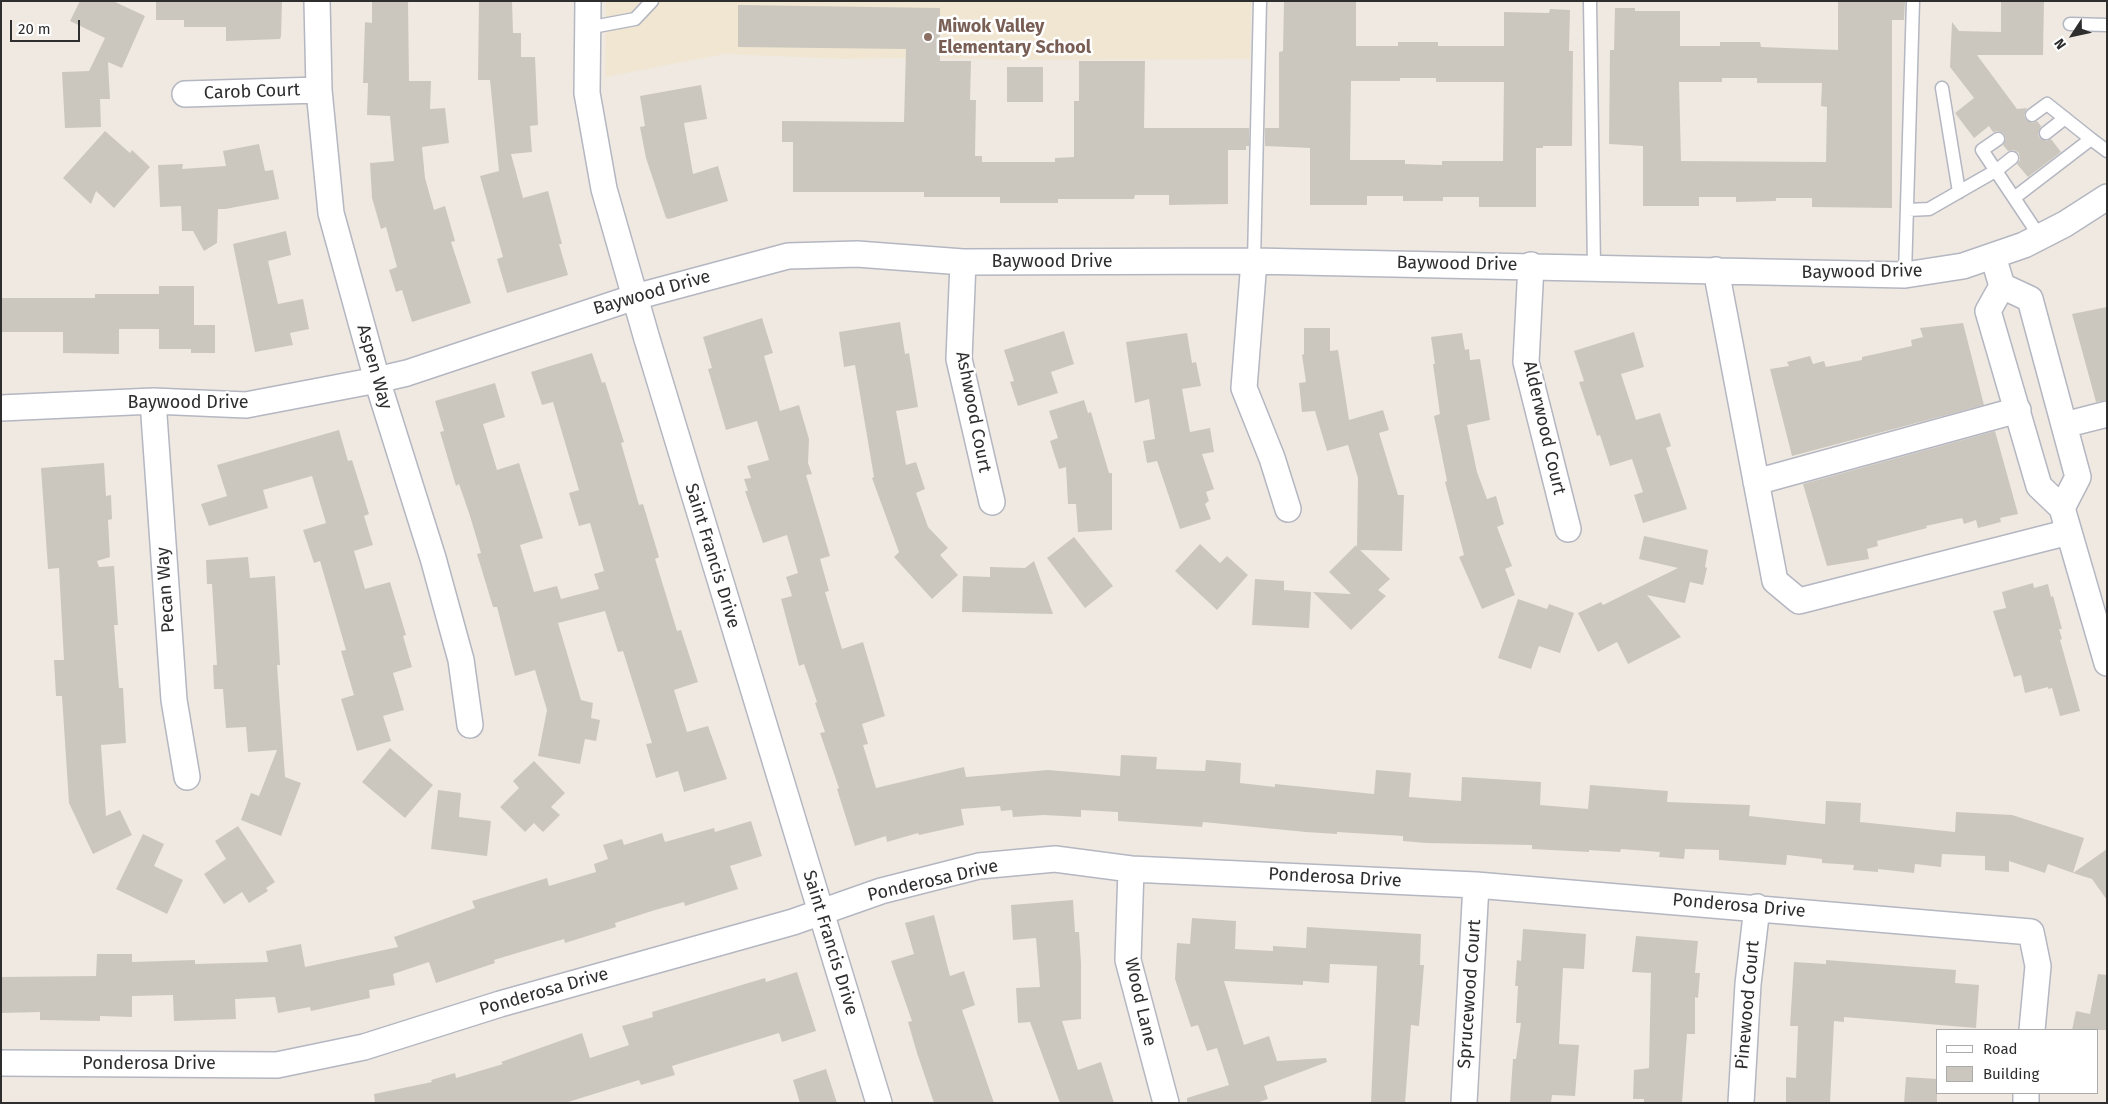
<!DOCTYPE html>
<html>
<head>
<meta charset="utf-8">
<style>
  body { margin:0 }
  #map { position:relative; width:2108px; height:1104px; overflow:hidden; background:#efe9e1; font-family:"Fira Sans",sans-serif }
  canvas { display:block }
  .frame { position:absolute; inset:0; border:2px solid #2e2e2e; pointer-events:none }
  .legend { position:absolute; left:1936px; top:1029px; width:162px; height:65px; box-sizing:border-box; background:#fff; border:1px solid #ababab; margin:0; padding:6px 9px; list-style:none; font-size:15px; color:#2e2e2e }
  .legend li { display:flex; align-items:center; gap:10px; height:25px }
  .legend b { width:25px; border:1px solid #ababab }
  .north { position:absolute; left:2048px; top:10px; width:50px; height:50px; -webkit-text-stroke:4px #fff; paint-order:stroke; rotate:235deg; font-size:14px; font-weight:700; line-height:20px; text-align:center; color:#2e2e2e }
  .north::after { content:''; display:block; margin:auto; width:18px; height:22px; background:#2e2e2e; clip-path:polygon(50% 0,100% 100%,50% 72%,0 100%) }
  .scale { position:absolute; left:10px; top:20px; width:70px; height:22px; box-sizing:border-box; border:2px solid #2e2e2e; border-top:0; padding-left:6px; font-size:15px; line-height:18px; white-space:nowrap; color:#2e2e2e; -webkit-text-stroke:4px #fff; paint-order:stroke }
</style>
</head>
<body>
<div id="map">
<canvas width="2108" height="1104"></canvas>
<div class="frame"></div>
<ul class="legend">
<li><b style="height:6px;background:#fff"></b>Road</li>
<li><b style="height:14px;background:#cbc7bf"></b>Building</li>
</ul>
<div class="north">N</div>
<div class="scale">20 m</div>
</div>
<script>
const g = document.querySelector('canvas').getContext('2d');
g.lineJoin = 'round';
function fill(path, color) { g.fillStyle = color; g.fill(path, 'evenodd'); }
const poly = rows => new Path2D(rows.map(r => 'M' + r).join(''));
function stroke(path, color, width, dash) { g.strokeStyle = color; g.lineWidth = width; g.lineCap = dash ? 'butt' : 'round'; g.setLineDash(dash || []); g.stroke(path); }
function write(font, color, halo, rows, align = 'center') {
  g.font = font + ' "Fira Sans",sans-serif'; g.lineWidth = 5; g.setLineDash([]); g.textBaseline = 'middle'; g.strokeStyle = halo; g.fillStyle = color; for (const [text, x, y, turn = 0] of rows) {
    g.save(); g.translate(x, y); g.rotate((+turn || 0) * Math.PI / 180); g.textAlign = isNaN(turn) ? turn : align; if (halo) g.strokeText(text, 0, 0); g.fillText(text, 0, 0); g.restore();
  }
}
fill(poly([
  [606,1,1251,1,1250,59,1011,60,934,57,847,59,724,54,605,77]
]), '#f0e6d1');
fill(poly([
  [80,1,113,1,145,16,122,68,108,62,110,99,100,99,101,127,65,128,62,72,89,71,105,38,70,21],
  [156,1,282,1,281,36,280,39,226,41,226,27,184,27,184,20,156,20],
  [372,1,408,1,409,81,431,81,430,109,445,108,449,143,422,147,425,178,434,210,445,206,455,241,451,242,471,303,412,322,402,290,396,292,389,270,397,267,386,227,381,229,372,198,370,163,394,161,390,116,367,115,368,83,363,83,365,22,372,23],
  [479,1,512,1,513,33,521,33,521,57,535,57,538,125,530,126,532,152,511,154,523,198,548,191,562,244,559,244,568,275,507,293,497,259,503,257,480,176,499,171,490,80,478,80],
  [1284,1,1356,1,1356,46,1398,46,1398,42,1438,42,1438,46,1504,46,1504,12,1549,13,1550,9,1570,10,1569,51,1573,51,1572,146,1543,146,1543,148,1536,148,1536,207,1479,207,1479,197,1443,197,1443,201,1403,201,1403,196,1367,196,1367,205,1310,205,1310,148,1265,146,1265,128,1279,128,1279,52,1283,51],
  [1400,78,1436,78,1436,82,1504,82,1503,161,1442,161,1442,165,1405,164,1405,160,1350,160,1351,81,1400,81],
  [1838,1,1905,1,1904,20,1892,20,1892,208,1812,207,1812,198,1776,198,1776,201,1736,202,1736,197,1699,197,1699,206,1643,206,1643,146,1609,144,1610,50,1614,50,1615,8,1635,8,1635,11,1680,11,1680,46,1720,46,1720,42,1760,42,1761,47,1838,50],
  [1722,78,1757,78,1757,83,1822,83,1821,106,1827,107,1826,162,1681,161,1679,82,1722,82],
  [2001,1,2044,1,2043,55,1977,55,2017,109,2027,108,2024,115,2026,120,2032,123,2037,121,2041,126,2038,134,2040,138,2047,141,2051,139,2061,152,2028,177,2017,164,2020,160,2019,153,2014,150,2008,151,2003,145,2006,139,2004,134,1998,131,1993,132,1989,126,1974,138,1955,113,1974,98,1950,67,1952,22,1959,31,2001,32],
  [738,5,940,8,940,61,971,61,970,100,976,100,975,156,982,156,982,162,1055,162,1055,158,1074,157,1074,101,1079,101,1079,61,1145,61,1144,128,1249,128,1249,146,1246,146,1246,150,1228,150,1228,204,1169,205,1169,195,1135,195,1134,199,1058,199,1058,203,1000,203,1000,197,924,197,924,192,793,192,793,142,782,142,782,121,904,122,906,49,738,47],
  [1007,67,1043,67,1043,102,1007,102],
  [701,85,707,119,684,123,693,174,718,166,728,201,669,219,666,218,646,158,640,127,645,126,640,96],
  [105,131,130,153,132,150,150,167,114,208,96,191,91,204,63,178],
  [259,144,265,171,273,170,279,199,225,209,218,209,217,243,204,251,193,231,182,231,181,206,160,207,158,165,183,164,182,169,226,166,223,151],
  [286,231,291,255,268,261,278,304,303,299,309,329,290,333,293,345,255,352,233,244],
  [159,286,194,286,194,325,215,325,215,353,191,353,191,349,159,349,159,329,119,329,119,354,63,353,63,332,1,332,1,298,95,298,95,294,159,294],
  [2107,307,2107,400,2096,402,2072,314],
  [762,318,773,353,764,356,780,411,799,405,809,439,808,463,812,474,806,475,830,556,820,559,829,591,825,592,842,649,863,642,885,716,862,724,868,744,863,745,876,788,964,767,966,777,1048,770,1120,776,1121,755,1157,757,1156,769,1205,771,1206,760,1241,763,1240,783,1275,787,1275,784,1374,794,1376,770,1411,773,1409,797,1461,801,1462,777,1541,782,1540,805,1588,809,1590,785,1668,791,1667,802,1750,805,1749,816,1825,824,1826,801,1861,803,1860,822,1955,832,1956,812,2012,815,2084,838,2073,873,2048,864,2045,873,2009,861,2009,872,1985,870,1985,856,1942,854,1941,867,1915,864,1914,873,1878,869,1878,872,1853,870,1854,865,1822,863,1822,859,1787,855,1786,865,1719,860,1719,850,1685,849,1684,859,1659,857,1660,852,1621,849,1620,852,1589,850,1589,852,1532,849,1532,845,1426,843,1403,841,1403,836,1337,832,1337,834,1306,832,1203,822,1202,827,1118,821,1118,812,1081,810,1081,817,1044,815,1013,817,1012,810,1001,811,1000,806,961,809,964,825,919,835,918,833,887,842,886,836,855,846,837,789,839,788,820,733,825,732,815,703,817,702,804,664,799,666,781,599,792,596,786,577,798,573,787,535,763,543,745,491,748,491,744,479,751,478,747,466,769,460,757,421,726,430,708,369,712,368,703,337],
  [900,322,905,354,909,353,918,407,896,411,906,465,916,462,925,489,916,493,928,527,948,548,940,555,958,575,932,599,894,557,899,552,872,478,874,477,855,365,844,367,839,332],
  [1963,323,1984,405,1792,456,1770,369,1789,366,1787,362,1810,356,1813,364,1824,361,1826,367,1862,360,1862,357,1912,346,1911,340,1923,337,1920,328],
  [1304,328,1330,328,1330,351,1338,350,1349,420,1383,410,1389,430,1379,433,1398,495,1404,495,1402,551,1360,550,1390,579,1378,590,1386,596,1351,630,1313,592,1351,594,1329,572,1356,545,1357,547,1358,478,1348,445,1327,451,1315,411,1302,412,1299,383,1306,382,1302,355,1304,354],
  [1064,331,1074,364,1051,372,1058,393,1018,406,1010,382,1014,381,1004,350],
  [1634,332,1644,367,1621,374,1636,420,1660,413,1671,446,1666,448,1687,509,1643,523,1634,495,1643,492,1632,459,1610,466,1600,435,1597,436,1579,382,1584,381,1574,351],
  [1187,333,1192,363,1196,362,1201,386,1182,389,1190,432,1210,428,1214,452,1202,454,1214,489,1206,492,1209,501,1205,504,1211,519,1180,529,1157,461,1147,463,1143,441,1155,439,1149,399,1135,403,1126,342],
  [1462,333,1465,350,1469,349,1470,360,1480,359,1490,420,1467,425,1477,472,1487,499,1496,496,1504,524,1497,527,1512,566,1505,569,1515,595,1482,609,1459,557,1464,555,1445,482,1447,481,1434,416,1440,414,1433,364,1435,364,1431,337],
  [592,353,602,383,605,382,624,442,621,443,639,505,643,504,659,557,655,559,677,631,681,630,698,682,674,690,687,732,708,726,727,779,684,792,678,771,656,778,646,744,652,743,623,651,618,652,605,611,558,623,581,700,593,703,591,718,600,720,596,741,585,739,580,764,538,756,547,710,535,670,515,676,497,607,493,607,477,554,481,553,470,516,459,484,456,486,440,432,444,431,435,401,495,383,505,417,483,424,497,470,519,463,543,538,520,545,534,592,557,586,561,599,599,589,594,574,604,571,590,523,579,526,569,493,579,490,553,402,542,405,531,372],
  [1084,400,1088,413,1091,412,1109,473,1112,473,1112,530,1078,532,1076,504,1068,504,1066,467,1059,469,1050,441,1058,438,1049,411],
  [339,430,348,461,352,460,369,514,364,516,373,545,354,551,365,589,390,582,406,635,403,636,412,667,393,673,404,710,383,716,391,741,357,751,341,699,354,695,341,651,346,650,320,561,314,563,303,530,326,523,312,476,263,490,268,508,209,526,201,504,227,496,217,465],
  [1995,431,2018,514,2000,518,2001,522,1978,528,1976,520,1964,524,1962,518,1926,526,1927,528,1877,541,1878,546,1867,549,1869,559,1827,566,1803,484],
  [104,463,106,496,111,495,112,519,108,520,110,557,97,561,99,567,114,566,118,625,114,625,119,688,123,688,126,743,101,745,106,816,120,810,132,835,93,854,69,803,62,696,56,696,54,660,64,660,59,568,48,569,41,468],
  [1644,536,1708,550,1705,567,1707,568,1703,585,1690,582,1685,603,1647,595,1681,637,1628,664,1617,642,1598,652,1578,613,1601,602,1603,605,1678,568,1639,559],
  [1074,537,1113,586,1085,608,1047,558],
  [1200,544,1220,563,1227,556,1248,575,1217,610,1175,571],
  [248,557,250,578,275,576,280,665,277,665,285,777,301,783,281,836,241,820,251,793,259,796,277,750,248,752,246,727,226,728,223,689,214,689,213,665,217,665,212,584,207,584,206,560],
  [1034,561,1053,614,962,612,963,576,990,577,990,567,1025,568],
  [1255,579,1284,581,1284,590,1311,592,1309,628,1252,625],
  [2033,583,2034,588,2048,584,2051,597,2053,596,2062,629,2059,629,2062,639,2060,640,2080,711,2060,716,2052,688,2048,689,2048,687,2025,693,2021,675,2014,677,1993,611,2006,608,2002,592],
  [1518,599,1547,609,1549,604,1574,613,1560,653,1539,646,1531,669,1498,658],
  [390,748,433,785,405,818,362,782],
  [534,761,565,793,551,807,560,815,543,832,534,823,525,832,500,807,519,788,513,781],
  [438,790,461,793,459,817,491,821,487,856,431,849],
  [751,821,762,856,730,866,738,889,685,906,684,902,655,910,615,923,616,927,565,943,564,939,517,953,494,960,495,963,436,983,429,962,393,974,395,985,369,990,370,998,311,1011,310,1007,278,1013,275,997,235,999,236,1019,174,1021,173,995,132,996,132,1017,100,1016,100,1021,40,1020,40,1012,1,1013,1,977,96,976,97,954,132,954,132,962,195,960,195,964,268,962,266,951,301,944,305,967,398,947,394,937,475,908,472,901,547,878,549,886,596,872,594,864,608,859,603,845,622,839,624,845,662,833,665,842,714,828,715,832],
  [238,826,275,882,266,888,268,891,249,903,242,892,224,904,204,874,226,859,215,841],
  [143,834,164,844,154,866,183,880,167,914,116,889],
  [2107,849,2107,900,2092,879,2073,873],
  [1073,900,1075,932,1079,932,1081,963,1081,1019,1062,1021,1078,1070,1101,1062,1114,1103,1060,1103,1030,1022,1018,1023,1016,988,1040,987,1036,938,1013,940,1011,905],
  [934,915,950,976,964,971,975,1005,962,1010,994,1103,934,1103,917,1053,908,1022,912,1021,891,961,914,954,905,923],
  [1192,918,1236,921,1235,949,1273,951,1273,946,1306,948,1307,927,1421,934,1420,965,1424,965,1419,1026,1411,1025,1405,1103,1371,1103,1377,966,1330,964,1329,983,1303,981,1303,985,1224,981,1244,1045,1269,1036,1277,1061,1326,1058,1327,1062,1264,1086,1268,1099,1256,1103,1187,1103,1187,1098,1229,1085,1217,1048,1207,1051,1198,1025,1191,1027,1175,979,1177,943,1190,944],
  [1523,929,1586,934,1584,969,1563,968,1559,1044,1579,1045,1575,1096,1552,1095,1551,1103,1510,1103,1513,1059,1516,1059,1521,1023,1516,1023,1518,986,1515,986,1517,960,1521,961],
  [1636,936,1698,941,1695,973,1700,973,1698,998,1695,997,1695,1034,1687,1034,1682,1103,1644,1103,1644,1099,1633,1099,1634,1070,1649,1068,1651,973,1632,972],
  [1826,960,1956,970,1955,983,1979,985,1976,1028,1844,1017,1844,1022,1834,1021,1830,1103,1786,1103,1786,1077,1796,1078,1798,1026,1790,1026,1794,962,1826,964],
  [797,972,816,1031,782,1042,779,1033,672,1066,675,1075,641,1085,639,1080,565,1103,375,1103,374,1094,432,1082,431,1080,455,1073,456,1078,503,1064,501,1062,582,1033,590,1058,629,1045,622,1026,653,1017,652,1012,765,978,766,982],
  [2098,974,2107,975,2107,1030,2072,1030,2076,1011,2090,1014],
  [826,1069,837,1103,800,1103,793,1080],
  [1906,1077,1937,1079,1937,1103,1904,1103]
]), '#cbc7bf');
const service = poly([
  [1590,1,1594,267],
  [2070,24,2107,25],
  [587,28,635,19,652,1],
  [1942,88,1959,192],
  [2032,115,2047,104,2091,139],
  [2046,133,2065,118],
  [1998,139,1982,150,2014,198],
  [1907,210,1929,209,1997,170,2012,158],
  [2040,237,2014,198,2091,139,2107,151],
  [1254,261,1260,1],
  [1905,275,1913,1]
]);
const minor = poly([
  [317,1,319,90,331,213,377,380,433,558,461,660,470,725],
  [588,1,587,93,604,189,647,339,879,1103],
  [185,94,319,90],
  [1993,256,2002,286,1988,311,2039,486,2062,508,2107,663],
  [1254,261,1244,388,1272,458,1288,509],
  [963,262,959,359,992,502],
  [1531,265,1526,362,1568,529],
  [1716,270,1775,581,1799,601,2069,532],
  [2002,286,2030,299,2078,477,2062,508],
  [153,401,174,700,187,777],
  [1,408,153,401,246,405,377,380,407,373,635,297,788,256,857,254,963,262,1254,261,1905,275,1963,266,2024,245,2065,224,2107,197],
  [2064,425,2107,414],
  [1756,482,2018,410],
  [1131,869,1128,960,1166,1103],
  [1,1063,277,1065,364,1047,500,1004,793,922,881,891,979,866,1055,859,1131,869,1476,885,2031,932,2038,966,2032,1030],
  [1464,1103,1476,885],
  [1741,1103,1748,984,1757,907],
  [2026,1103,2026,1093]
]);
stroke(service, '#b4b7c1', 15);
stroke(minor, '#b4b7c1', 28);
stroke(service, '#fff', 12);
stroke(minor, '#fff', 25);
for (const [x, y, r, color] of [
  [928,37,5,"#8d6e63"]
]) { const dot = new Path2D(); dot.arc(x, y, r, 0, 2 * Math.PI); g.fillStyle = color; g.fill(dot); stroke(dot, '#fff', 2); }
write('bold 18px', '#785e54', '#fff', [
  ["Miwok Valley",938,27],
  ["Elementary School",938,48]
], 'left');
write('18px', '#2e2e2e', '#fff', [
  ["Carob Court",252,92,-2],
  ["Baywood Drive",1052,262],
  ["Baywood Drive",1457,264,1],
  ["Baywood Drive",1862,272,-1],
  ["Baywood Drive",652,293,-16],
  ["Aspen Way",374,367,74],
  ["Baywood Drive",188,403],
  ["Ashwood Court",973,412,79],
  ["Alderwood Court",1544,428,77],
  ["Saint Francis Drive",712,556,73],
  ["Pecan Way",166,590,-94],
  ["Ponderosa Drive",1335,878,3],
  ["Ponderosa Drive",933,881,-13],
  ["Ponderosa Drive",1739,906,5],
  ["Saint Francis Drive",830,943,73],
  ["Ponderosa Drive",544,992,-16],
  ["Sprucewood Court",1470,994,-86],
  ["Wood Lane",1140,1002,77],
  ["Pinewood Court",1748,1005,-85],
  ["Ponderosa Drive",149,1064]
]);
</script>
</body>
</html>
